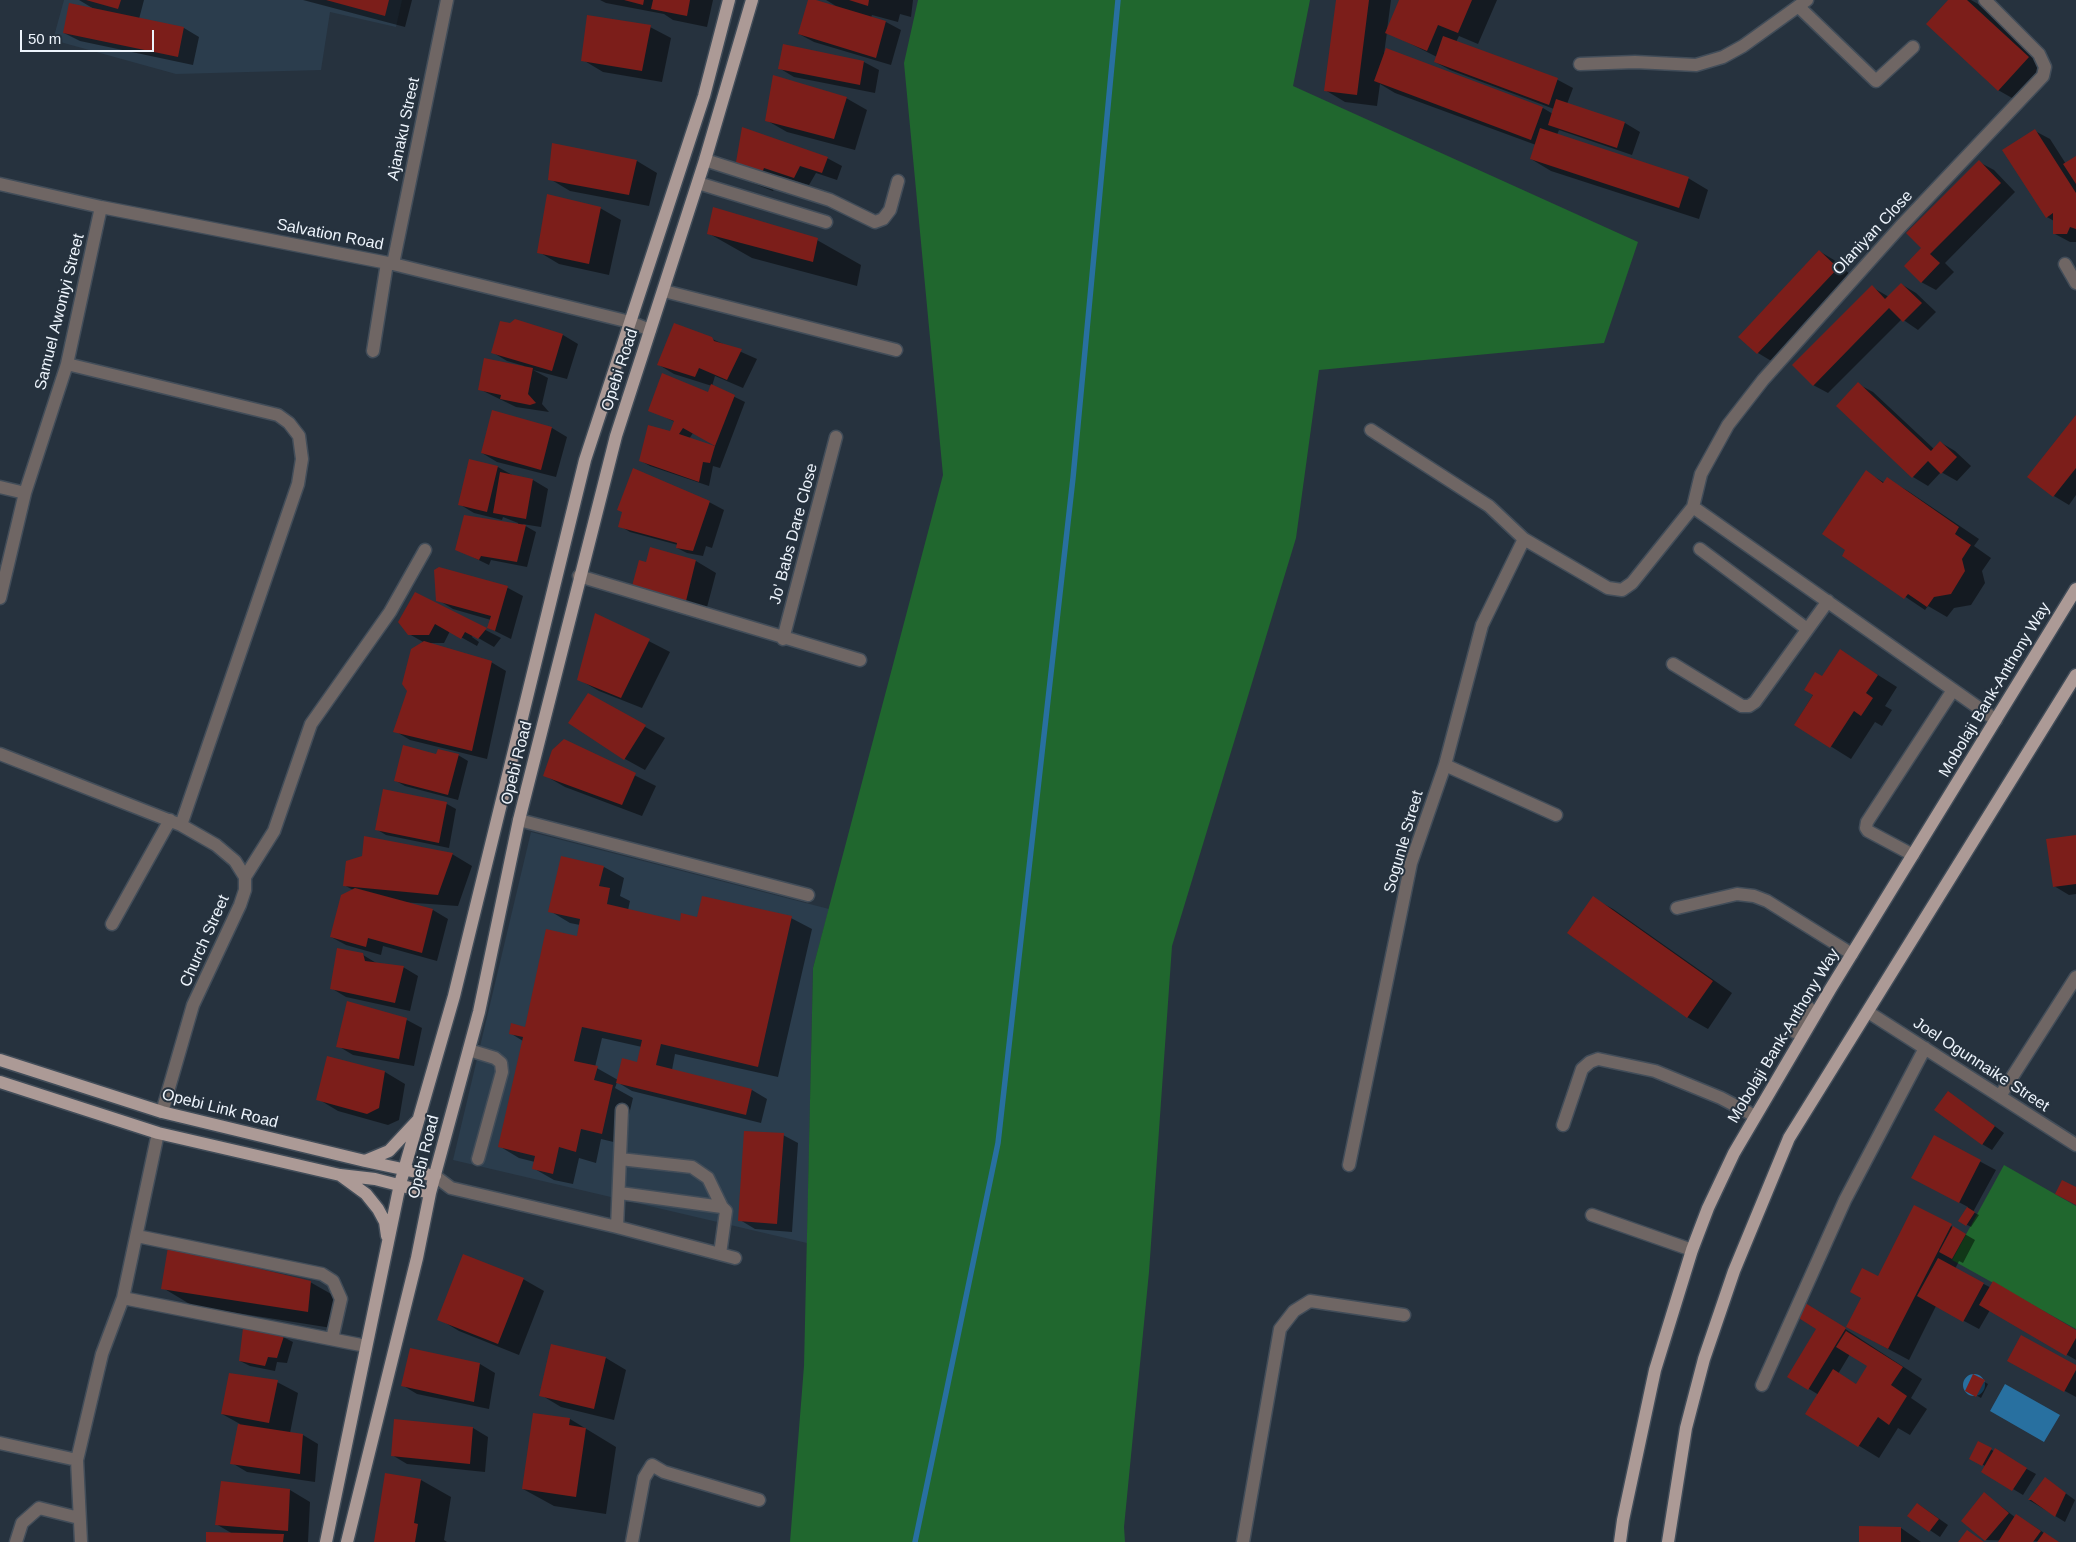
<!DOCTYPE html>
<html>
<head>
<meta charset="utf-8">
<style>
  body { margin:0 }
  #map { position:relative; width:2076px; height:1542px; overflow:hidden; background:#26323e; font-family:Arial,sans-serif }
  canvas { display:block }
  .scale { position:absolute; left:20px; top:30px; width:134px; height:22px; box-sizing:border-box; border:2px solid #edf4fc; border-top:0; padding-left:6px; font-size:15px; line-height:18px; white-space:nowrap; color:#edf4fc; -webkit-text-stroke:4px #26323e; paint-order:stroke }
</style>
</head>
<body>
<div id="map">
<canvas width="2076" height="1542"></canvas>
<div class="scale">50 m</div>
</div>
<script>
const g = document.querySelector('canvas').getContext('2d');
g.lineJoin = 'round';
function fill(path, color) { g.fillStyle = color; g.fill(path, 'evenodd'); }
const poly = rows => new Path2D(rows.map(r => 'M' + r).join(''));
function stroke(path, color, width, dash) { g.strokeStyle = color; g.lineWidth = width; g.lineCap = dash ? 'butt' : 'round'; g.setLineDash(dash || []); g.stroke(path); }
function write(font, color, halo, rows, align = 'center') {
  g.font = font + ' Arial,sans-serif'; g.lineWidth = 4; g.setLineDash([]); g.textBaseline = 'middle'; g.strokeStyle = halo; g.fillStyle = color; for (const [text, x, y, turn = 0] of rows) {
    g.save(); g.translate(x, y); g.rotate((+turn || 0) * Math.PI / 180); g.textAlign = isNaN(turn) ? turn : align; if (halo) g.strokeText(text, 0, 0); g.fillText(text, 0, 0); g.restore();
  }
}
fill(poly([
  [64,0,402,0,396,27,330,12,321,70,176,74,53,40],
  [531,832,829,909,813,968,807,1243,453,1160]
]), '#2b3d4d');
fill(poly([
  [918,0,1310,0,1293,86,1638,242,1604,343,1319,370,1296,538,1172,946,1149,1272,1124,1527,1125,1542,790,1542,804,1366,813,968,943,475,904,63],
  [2004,1165,2076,1206,2076,1329,1952,1260]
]), '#20672e');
fill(poly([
  '1963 1385a11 11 0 1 1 22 0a11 11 0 1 1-22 0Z',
  [2005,1384,2060,1415,2044,1442,1990,1411]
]), '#2870a0');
fill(poly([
  [79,0,144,0,139,19,184,28,199,37,193,65,80,41,64,33,94,9],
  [303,0,412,0,405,27],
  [600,0,713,0,707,27,673,20,664,14,606,3],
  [809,0,836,6,826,0,913,0,911,17,900,14,898,22,872,15,871,18,886,22,901,30,891,65,814,42,799,34],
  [1337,0,1391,0,1387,30,1400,0,1497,0,1478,44,1459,36,1456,42,1558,80,1573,88,1567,104,1625,123,1640,132,1632,155,1559,130,1557,135,1688,178,1708,190,1699,219,1551,171,1531,159,1536,145,1395,93,1380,84,1377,106,1345,102,1325,90],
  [1387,32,1437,57,1435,62,1450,70,1554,109,1553,114,1543,108,1386,50,1384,54],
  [1950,0,1971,0,1978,4,2048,70,2019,102,1998,90],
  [650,27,671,38,662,82,603,72,583,60],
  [864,62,879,70,875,93,794,77,779,68],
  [846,98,867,110,855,150,787,132,766,120],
  [743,129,827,158,842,166,837,180,816,173,809,185,780,176,773,191,750,182,735,174],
  [2035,131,2050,139,2066,164,2076,157,2076,242,2070,242,2055,234,2054,221,2047,217],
  [554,145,637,161,657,173,649,206,570,191,550,179],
  [1979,162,1994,170,2015,192,1945,263,1954,272,1936,290,1921,282,1923,248],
  [600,208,621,220,609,275,559,264,539,252],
  [708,233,817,240,861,265,857,286,752,258],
  [1819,251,1834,260,1853,277,1773,362,1758,353,1740,337],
  [1901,284,1916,293,1936,312,1918,330,1902,319,1828,393,1813,385,1872,287,1889,297],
  [515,320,563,335,578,344,567,379,533,370,548,378,542,404,549,412,516,407,479,389,523,368,524,366,507,361,492,352],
  [712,339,757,359,743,388,715,376,712,386,674,374,659,365],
  [1858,384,1873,392,1934,449,1940,442,1955,451,1971,466,1957,481,1941,472,1928,486,1913,477,1837,406],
  [712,386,745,402,720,468,713,466,709,486,650,466,641,461,670,433,675,422,650,410,709,393],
  [693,433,714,444,713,446,689,439],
  [493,412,552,428,567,437,556,477,497,462,482,453],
  [2076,417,2076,495,2069,505,2054,496],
  [470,460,498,467,514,476,533,480,548,489,541,527,522,524,536,532,527,567,491,560,489,565,456,549,518,525,518,523,503,517,502,520,474,513,459,504],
  [1866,472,1885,483,1887,479,1908,491,1979,539,1974,546,1991,558,1982,571,1985,583,1971,605,1954,608,1947,617,1928,606,1925,610,1843,555,1847,550],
  [709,502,724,510,712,548,706,546,703,556,687,553,677,548,678,545,630,532,620,526],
  [651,549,696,561,716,573,706,611,633,585,647,564],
  [508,588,523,596,511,639,489,628,491,620,453,609,438,600],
  [416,594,501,638,494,647,473,635,472,637,479,642,477,646,450,631,444,643,428,643,491,662,506,671,487,759,410,740,395,731,425,643,409,634],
  [596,614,670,652,642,708,599,691,578,679],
  [1840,651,1897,687,1885,706,1892,710,1882,726,1875,722,1851,759,1795,724],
  [588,695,665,738,645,770,625,759],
  [564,740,656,786,642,816,565,787,544,775],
  [437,755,458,755,468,761,458,800,405,786,396,781],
  [447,804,456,809,449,848,386,835,376,829],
  [2076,836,2076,894,2069,895,2054,886],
  [452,854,472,866,458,906,401,902,433,910,448,919,437,961,383,946,381,955,346,945,331,937,353,890,344,885],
  [604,867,624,878,620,896,630,901,628,910,681,922,698,919,791,918,812,929,778,1077,675,1054,672,1070,752,1090,767,1099,761,1123,632,1091,617,1082,615,1088,633,1098,622,1144,601,1139,596,1163,579,1158,573,1184,554,1180,533,1168,535,1162,519,1158,499,1146,523,1041,510,1033,526,1028,578,937,580,925,570,923,550,911],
  [602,1038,642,1047,638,1063,618,1080,595,1067],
  [1593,898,1613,909,1732,993,1708,1029,1687,1017],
  [363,955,378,964,403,967,418,976,410,1011,346,997,331,988],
  [407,1020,422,1028,414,1066,353,1055,338,1046],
  [328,1058,385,1072,405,1084,399,1120,388,1125,338,1111,318,1099],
  [1958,1099,2004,1133,1992,1150,1982,1144],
  [783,1135,798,1143,792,1232,755,1229,740,1220],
  [1934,1137,1996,1170,1973,1212,1979,1215,1971,1227,1960,1221,1968,1207,1928,1186],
  [1951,1226,1975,1240,1963,1263,1959,1261,1955,1269,2076,1332,2076,1360,1990,1310,1979,1329,1936,1306,1909,1360,1847,1327,1878,1278],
  [463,1256,523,1279,544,1291,519,1355,459,1331,439,1319],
  [310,1282,340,1299,338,1329,193,1306,163,1288],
  [1818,1311,1922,1379,1911,1398,1927,1409,1910,1435,1898,1428,1879,1458,1807,1414,1819,1395,1789,1377,1818,1328],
  [1850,1354,1869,1366,1857,1385,1838,1374],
  [283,1337,293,1342,287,1363,277,1362,275,1371,250,1366,240,1361],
  [606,1358,626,1370,614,1420,561,1407,541,1395],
  [480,1364,495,1373,489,1409,417,1394,402,1385],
  [2076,1366,2076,1397,2024,1369],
  [1974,1376,1988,1384,1981,1398,1967,1390],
  [277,1382,298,1393,290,1433,303,1435,318,1444,315,1482,247,1472,232,1463,240,1424,222,1414],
  [570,1419,616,1447,606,1514,554,1506,523,1489],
  [473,1428,488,1437,485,1472,407,1464,392,1455],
  [1979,1443,2036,1474,2023,1495,1983,1471,1985,1466,1971,1458],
  [2046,1479,2075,1500,2065,1522,2029,1500],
  [421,1480,451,1497,444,1540,447,1542,375,1542],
  [290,1490,310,1502,308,1542,207,1542,233,1534,216,1524],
  [1985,1494,2016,1518,2017,1516,2032,1525,2058,1542,1986,1540,1962,1521],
  [1918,1504,1948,1525,1940,1537,1909,1516],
  [1861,1527,1901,1528,1921,1542,1861,1542]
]), '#0007');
stroke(poly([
  [915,1542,998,1143,1073,478,1118,0]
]), '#2870a0', 5.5);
fill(poly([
  [86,0,121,0,118,9],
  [326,0,389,0,385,16],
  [624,0,644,0,643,5],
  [653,0,690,0,687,16,651,9],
  [808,0,816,0,886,21,876,58,798,34],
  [849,0,869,0,868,6],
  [1336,0,1369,0,1357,95,1324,91],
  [1399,0,1472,0,1458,33,1438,25,1427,51,1385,33],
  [1948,0,1967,0,2029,57,1998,91,1926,24],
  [69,3,184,27,178,57,63,33],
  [587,15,651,25,642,71,581,61],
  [1443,36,1558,78,1549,105,1434,62],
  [783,44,864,61,860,85,778,69],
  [1386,48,1543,107,1531,140,1374,81],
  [773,75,847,97,834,139,765,121],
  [1556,99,1625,122,1617,148,1548,125],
  [742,127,828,157,822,173,800,166,794,178,764,168,758,183,734,174],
  [1540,128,1689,177,1679,208,1530,159],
  [2035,129,2076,193,2076,229,2070,227,2067,234,2053,234,2053,213,2046,218,2002,150],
  [552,143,637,160,629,195,548,180],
  [2076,156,2076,184,2063,164],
  [1979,160,2001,183,1930,254,1940,263,1921,283,1904,266,1921,248,1906,233],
  [547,194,601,207,589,264,537,253],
  [713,207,818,238,813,262,707,234],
  [1819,250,1838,268,1757,354,1738,337],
  [1901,283,1922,303,1903,322,1889,308,1813,386,1792,365,1872,285,1885,299],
  [515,319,563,334,552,371,491,353,500,321,510,323],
  [674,323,712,337,714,341,742,349,727,380,699,368,695,377,657,365],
  [484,358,533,368,528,394,536,403,530,405,500,399,501,395,478,390],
  [662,373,708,392,711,384,735,395,715,446,683,428,679,434,715,446,710,463,703,462,699,482,639,461,648,425,670,431,674,421,648,411],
  [1858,382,1931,451,1940,441,1957,457,1941,474,1928,461,1912,478,1836,406],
  [492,410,552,427,541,470,481,453],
  [2076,415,2076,468,2053,497,2027,477],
  [469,459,498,466,487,512,458,505],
  [633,468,710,501,693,551,676,548,677,543,618,527,622,512,617,510],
  [1866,470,1883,483,1887,477,1959,527,1955,534,1971,545,1962,559,1965,571,1951,594,1934,597,1927,607,1908,594,1904,599,1842,556,1845,550,1822,534],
  [500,472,533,479,526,519,493,513],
  [464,515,526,525,517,562,481,556,479,560,455,550],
  [650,547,696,560,686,601,632,586,639,560,646,562],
  [439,567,508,586,495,631,487,628,478,639,465,632,461,639,435,624,429,635,408,635,398,622,415,592,487,628,491,616,436,601,434,570],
  [595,613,650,639,621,698,577,680],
  [424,641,492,661,472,751,393,732,407,691,402,684,411,649],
  [1840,649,1878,675,1866,693,1873,698,1861,716,1854,711,1830,748,1794,725,1813,695,1804,690,1815,672,1822,676],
  [588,693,646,725,624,760,568,723],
  [564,739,636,773,622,805,543,776,552,750],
  [403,745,436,754,438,749,459,754,448,795,394,781],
  [383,789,447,802,439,843,375,830],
  [2076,835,2076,884,2053,887,2046,839],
  [364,836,453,853,438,895,343,886,346,861,362,856],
  [561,856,604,866,599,886,610,888,607,904,680,921,681,913,697,917,702,896,792,916,758,1067,661,1044,656,1065,752,1089,746,1115,616,1083,622,1058,637,1062,642,1040,582,1027,574,1061,598,1066,594,1080,613,1085,602,1134,581,1129,576,1152,559,1147,553,1174,532,1169,535,1156,498,1147,523,1037,509,1034,511,1023,525,1027,546,929,577,936,580,919,548,912],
  [355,888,433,909,422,953,368,938,366,947,330,937,341,895],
  [1593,896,1713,981,1687,1018,1567,933],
  [337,948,363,953,365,961,404,966,395,1003,330,989],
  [347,1001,407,1018,399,1059,336,1047],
  [327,1056,385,1071,379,1108,367,1114,316,1100],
  [1948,1091,1995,1126,1982,1145,1934,1110],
  [744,1131,784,1133,777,1224,738,1221],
  [1934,1135,1981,1160,1959,1203,1911,1178],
  [2062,1180,2076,1187,2076,1205,2055,1194],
  [1914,1205,1952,1224,1888,1349,1846,1327,1861,1298,1850,1292,1862,1268,1878,1276],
  [1967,1207,1975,1212,1966,1226,1958,1221],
  [1953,1226,1966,1234,1952,1259,1939,1252],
  [168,1247,311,1281,308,1312,161,1289],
  [463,1254,524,1278,498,1344,437,1320],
  [1938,1258,1984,1283,1963,1322,1917,1296],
  [1993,1281,2076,1330,2076,1338,2066,1356,1979,1305],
  [1802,1301,1846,1328,1808,1390,1787,1377,1816,1329,1794,1315],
  [243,1328,284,1336,277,1358,268,1357,265,1366,239,1361],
  [1846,1331,1903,1367,1891,1385,1907,1396,1889,1425,1878,1417,1858,1447,1805,1414,1833,1369,1856,1384,1867,1366,1836,1347],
  [2021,1335,2076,1365,2076,1370,2064,1392,2007,1361],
  [551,1344,606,1357,594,1409,539,1396],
  [410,1348,480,1363,474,1402,401,1386],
  [229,1373,278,1380,269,1423,221,1414],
  [1973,1374,1985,1380,1976,1397,1965,1391],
  [533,1413,570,1418,569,1425,586,1428,576,1497,522,1489],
  [394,1419,473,1427,470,1464,391,1456],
  [238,1424,303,1434,300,1474,230,1464],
  [1978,1441,1992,1448,1982,1466,1969,1459],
  [1995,1448,2027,1468,2012,1491,1981,1472],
  [385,1473,421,1479,414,1523,418,1524,415,1542,374,1542],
  [2045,1477,2066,1493,2055,1517,2031,1500,2028,1500],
  [221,1481,290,1489,288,1531,215,1525],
  [1984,1492,2009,1513,1985,1541,1961,1521],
  [1917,1503,1939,1519,1929,1532,1907,1516],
  [2016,1514,2041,1531,2033,1542,1998,1542],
  [1859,1526,1901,1527,1901,1542,1859,1542],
  [1967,1530,1984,1542,1958,1542],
  [206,1532,284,1534,283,1542,206,1542],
  [2044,1532,2059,1542,2037,1542]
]), '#7c1e1a');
const minor = poly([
  [1799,7,1876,81,1913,47],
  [1580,64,1635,62,1696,65,1723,57,1743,46,1807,0],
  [705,160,830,200,875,222,883,219,890,210,898,181],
  [698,183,826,222],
  [0,184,101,207,393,264,630,322,650,330],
  [393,264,447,0],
  [2065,264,2076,283],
  [664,291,896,350],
  [373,351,387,263],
  [67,364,278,415,289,423,299,436,302,459,298,484,181,825],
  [1371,430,1489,506,1524,539,1608,588,1622,590,1632,583,1693,507,1701,474,1728,425,1763,380,1900,227,2043,76,2045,67,2039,54,1985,0],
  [0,487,25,493],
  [1693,507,1996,720],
  [1700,549,1807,629],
  [579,576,860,660],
  [0,598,25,493,67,364,101,207],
  [783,639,836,437],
  [1673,664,1742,706,1749,706,1755,702,1828,601],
  [0,754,181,825,216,845,235,861,245,877,245,890,240,905,193,1005,162,1112],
  [1445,765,1556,815],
  [519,820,808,895],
  [1913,855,1868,831,1866,828,1867,822,1953,690],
  [245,877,274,831,311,724,390,612,425,550],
  [1677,908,1737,894,1754,896,1767,901,1852,954],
  [112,924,170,820],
  [1868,1012,2076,1145],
  [1795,1032,1809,1008],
  [469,1050,495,1058,501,1063,502,1072,478,1159],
  [2000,1096,2076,977],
  [1563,1125,1582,1069,1590,1062,1598,1059,1655,1071,1721,1098,1755,1116],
  [620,1159,692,1167,708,1178,722,1207],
  [1349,1165,1411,863,1445,765,1482,625,1524,539],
  [435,1176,451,1188,617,1227,735,1258],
  [620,1193,722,1207,726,1211,720,1254],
  [1592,1215,1692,1250],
  [617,1227,622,1110],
  [137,1236,322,1274,333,1281,341,1299,332,1339],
  [123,1298,366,1346],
  [1762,1385,1845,1200,1925,1048],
  [0,1443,77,1460],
  [16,1542,22,1523,39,1508,79,1518],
  [81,1542,77,1460,102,1354,123,1298,158,1133],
  [632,1542,644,1478,652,1465,664,1472,759,1500],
  [1243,1542,1280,1329,1294,1311,1310,1301,1404,1315]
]);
const major = poly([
  [0,1060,162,1112,365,1161,435,1176],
  [0,1082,158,1133,340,1175,375,1179,430,1193],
  [365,1161,389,1151,417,1121],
  [340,1175,366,1194,378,1209,385,1222,387,1236],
  [326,1542,400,1184,454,996,585,460,704,96,729,0],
  [347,1542,417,1258,430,1193,479,1012,519,820,616,436,705,160,752,0],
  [1620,1542,1623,1520,1655,1370,1692,1250,1708,1208,1734,1153,1831,988,2076,589],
  [1668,1542,1686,1428,1704,1359,1734,1271,1789,1138,2076,675]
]);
stroke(minor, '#424d59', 15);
stroke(major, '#424d59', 15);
stroke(minor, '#6f6664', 12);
stroke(major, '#ac9a96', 12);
write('16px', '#edf4fc', '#26323e', [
  ["Ajanaku Street",404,129,-78],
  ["Olaniyan Close",1873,233,-47],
  ["Salvation Road",330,235,11],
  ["Samuel Awoniyi Street",60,312,-76],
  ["Opebi Road",620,370,-72],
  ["Jo' Babs Dare Close",794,534,-75],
  ["Mobolaji Bank-Anthony Way",1995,690,-59],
  ["Opebi Road",517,763,-76],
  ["Sogunle Street",1404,842,-74],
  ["Church Street",205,941,-66],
  ["Mobolaji Bank-Anthony Way",1784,1036,-59],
  ["Joel Ogunnaike Street",1981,1065,33],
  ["Opebi Link Road",220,1109,14],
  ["Opebi Road",424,1157,-76]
]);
</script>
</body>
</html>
